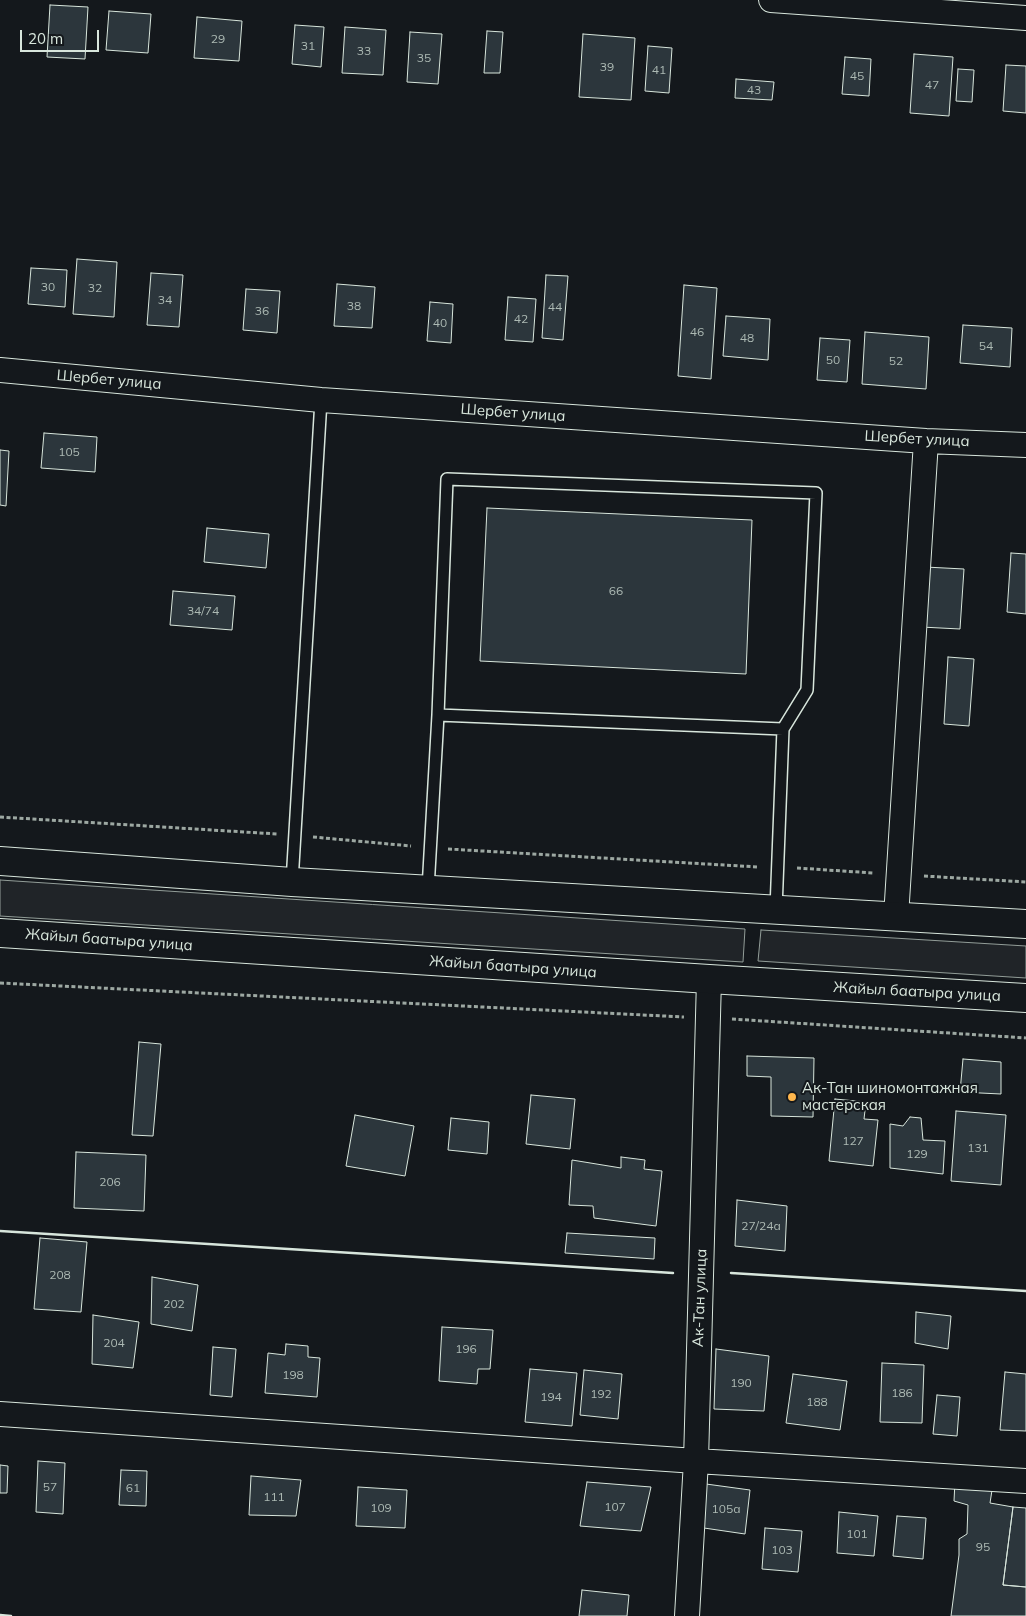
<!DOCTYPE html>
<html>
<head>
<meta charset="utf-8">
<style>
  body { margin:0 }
  #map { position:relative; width:1026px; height:1616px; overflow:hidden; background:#14181c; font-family:Mulish,sans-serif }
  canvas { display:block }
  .scale { position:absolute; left:20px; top:30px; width:79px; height:22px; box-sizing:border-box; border:2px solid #d8e6dc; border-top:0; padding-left:6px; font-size:15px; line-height:18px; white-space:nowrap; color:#d8e6dc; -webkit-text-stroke:4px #14181c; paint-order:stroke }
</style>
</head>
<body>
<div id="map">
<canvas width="1026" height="1616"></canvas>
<div class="scale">20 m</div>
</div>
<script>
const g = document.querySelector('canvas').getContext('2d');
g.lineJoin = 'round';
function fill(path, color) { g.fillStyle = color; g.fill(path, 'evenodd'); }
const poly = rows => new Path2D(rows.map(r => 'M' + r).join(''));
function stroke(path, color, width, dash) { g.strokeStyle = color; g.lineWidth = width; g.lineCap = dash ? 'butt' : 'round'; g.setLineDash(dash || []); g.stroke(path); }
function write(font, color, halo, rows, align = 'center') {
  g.font = font + ' Mulish,sans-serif'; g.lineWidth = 4; g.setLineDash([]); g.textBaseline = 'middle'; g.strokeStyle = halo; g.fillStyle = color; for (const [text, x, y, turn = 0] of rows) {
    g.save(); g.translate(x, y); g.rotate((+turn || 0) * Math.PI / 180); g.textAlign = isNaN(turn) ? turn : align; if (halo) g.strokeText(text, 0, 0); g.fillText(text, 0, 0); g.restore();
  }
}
const green = poly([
  [0,880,745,929,743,962,0,916,0,880],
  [761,930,1026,946,1026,978,758,961,761,930]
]);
fill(green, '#202428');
stroke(green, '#939e99', 1);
const building = poly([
  [50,5,88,7,85,59,47,57,50,5],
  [109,11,151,14,148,53,106,50,109,11],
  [197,17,242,21,239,61,194,58,197,17],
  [295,25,324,27,321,67,292,64,295,25],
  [345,27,386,30,383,75,342,73,345,27],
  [487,31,503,32,500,73,484,73,487,31],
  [410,32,442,34,438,84,407,82,410,32],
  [583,34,635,38,631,100,579,97,583,34],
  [648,46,672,48,669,93,645,91,648,46],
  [914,54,953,57,949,116,910,113,914,54],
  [845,57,871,59,869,96,842,94,845,57],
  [1006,65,1026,66,1026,113,1003,111,1006,65],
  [958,69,974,70,972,102,956,101,958,69],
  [736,79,774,82,772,100,735,98,736,79],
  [77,259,117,262,114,317,73,314,77,259],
  [31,268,67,270,65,307,28,304,31,268],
  [151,273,183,275,179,327,147,325,151,273],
  [546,275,568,276,563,340,542,338,546,275],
  [337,284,375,287,372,328,334,326,337,284],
  [684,285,717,288,711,379,678,376,684,285],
  [246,289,280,291,277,333,243,330,246,289],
  [508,297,536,299,533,342,505,340,508,297],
  [430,302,453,304,451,343,427,341,430,302],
  [726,316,770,319,768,360,723,356,726,316],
  [963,325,1012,328,1010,367,960,363,963,325],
  [865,332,929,337,926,389,862,384,865,332],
  [820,338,850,340,847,382,817,380,820,338],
  [44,433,97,437,95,472,41,468,44,433],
  [0,450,9,451,6,506,0,505,0,450],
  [487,508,752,520,746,674,480,661,487,508],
  [207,528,269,534,266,568,204,562,207,528],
  [1011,553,1026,554,1026,614,1007,612,1011,553],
  [925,567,964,569,960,629,921,627,925,567],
  [173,591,235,596,232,630,170,625,173,591],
  [948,657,974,659,969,726,944,724,948,657],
  [139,1042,161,1044,153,1136,132,1135,139,1042],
  [747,1056,814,1058,813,1117,771,1116,771,1077,747,1076,747,1056],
  [963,1059,1001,1062,1001,1094,960,1092,963,1059],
  [531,1095,575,1099,570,1149,526,1144,531,1095],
  [835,1099,866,1102,864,1119,878,1120,873,1166,829,1161,835,1099],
  [956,1111,1006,1115,1001,1185,951,1181,956,1111],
  [355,1115,414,1126,405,1176,346,1166,355,1115],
  [910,1117,921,1118,923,1140,945,1141,943,1174,890,1168,890,1124,903,1126,910,1117],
  [451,1118,489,1122,487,1154,448,1150,451,1118],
  [76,1152,146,1155,144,1211,74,1208,76,1152],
  [621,1157,645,1160,644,1169,662,1171,656,1226,594,1218,593,1206,569,1205,572,1160,621,1168,621,1157],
  [737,1200,787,1206,785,1251,735,1246,737,1200],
  [567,1233,655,1238,654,1259,565,1253,567,1233],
  [40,1238,87,1242,81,1312,34,1309,40,1238],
  [152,1277,198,1285,192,1331,151,1324,152,1277],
  [916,1312,951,1316,948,1349,915,1343,916,1312],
  [93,1315,139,1322,133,1368,92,1364,93,1315],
  [442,1327,493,1330,490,1369,478,1369,477,1384,439,1381,442,1327],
  [286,1344,308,1346,308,1357,320,1358,317,1397,265,1393,268,1353,285,1355,286,1344],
  [213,1347,236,1349,232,1397,210,1395,213,1347],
  [716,1349,769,1356,764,1411,714,1409,716,1349],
  [882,1363,924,1365,922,1423,880,1422,882,1363],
  [530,1369,577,1373,572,1426,525,1422,530,1369],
  [584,1370,622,1374,618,1419,580,1415,584,1370],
  [1005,1372,1026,1374,1026,1431,1000,1430,1005,1372],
  [793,1374,847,1381,840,1430,786,1423,793,1374],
  [937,1395,960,1397,957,1436,933,1434,937,1395],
  [38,1461,65,1463,63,1514,36,1512,38,1461],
  [0,1465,8,1466,7,1493,0,1493,0,1465],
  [121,1470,147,1471,146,1506,119,1505,121,1470],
  [251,1476,301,1480,296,1516,249,1515,251,1476],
  [955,1481,993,1484,990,1503,1013,1507,1003,1585,1026,1587,1026,1616,951,1616,959,1555,959,1539,967,1534,968,1505,954,1501,955,1481],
  [587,1482,651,1487,641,1531,580,1526,587,1482],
  [706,1484,750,1490,745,1534,704,1528,706,1484],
  [358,1487,407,1490,405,1528,356,1526,358,1487],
  [1013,1507,1026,1508,1026,1587,1003,1585,1013,1507],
  [839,1512,878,1516,874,1556,837,1553,839,1512],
  [897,1516,926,1518,923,1559,893,1556,897,1516],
  [765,1528,802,1531,798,1572,762,1569,765,1528],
  [582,1590,629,1595,627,1616,579,1616,582,1590]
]);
fill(building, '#2c363c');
stroke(building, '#d8e6dc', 1);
const service = poly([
  [438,715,447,479,816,493,807,690,783,729],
  [292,882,321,400],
  [428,889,438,715,783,729,776,909]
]);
const minor = poly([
  [771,0,1026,18],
  [0,370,321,400,926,441,1026,445],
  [896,917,926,441],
  [0,1414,696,1461,1026,1481],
  [687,1616,696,1461,709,979]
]);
const primary = poly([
  [0,861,292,882,1026,924],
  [0,933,709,979,1026,998]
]);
stroke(service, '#d8e6dc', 14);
stroke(minor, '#d8e6dc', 26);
stroke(primary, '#d8e6dc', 30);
stroke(poly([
  [0,817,277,834],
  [313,837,411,846],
  [448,849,758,867],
  [797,868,873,873],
  [924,876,1026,882],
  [0,983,684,1017],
  [732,1019,1026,1038]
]), '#9da8a2', 3, [4, 2.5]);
stroke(service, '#14181c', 11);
stroke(minor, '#14181c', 24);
stroke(primary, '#14181c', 28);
stroke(poly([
  [0,1231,673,1273],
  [731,1273,1026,1291],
  [0,1615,11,1616]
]), '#d8e6dc', 2.5);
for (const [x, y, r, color] of [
  [792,1097,5,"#ffb74d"]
]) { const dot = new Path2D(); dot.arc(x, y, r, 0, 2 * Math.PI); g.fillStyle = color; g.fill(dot); stroke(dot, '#14181c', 2); }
write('12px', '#adbab4', null, [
  ["29",218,39],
  ["31",308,46],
  ["33",364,51],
  ["35",424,58],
  ["39",607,67],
  ["41",659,70],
  ["45",857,76],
  ["47",932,85],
  ["43",754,90],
  ["30",48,287],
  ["32",95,288],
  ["34",165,300],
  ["38",354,306],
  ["44",555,307],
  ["36",262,311],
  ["42",521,319],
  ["40",440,323],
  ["46",697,332],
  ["48",747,338],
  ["54",986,346],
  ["50",833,360],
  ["52",896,361],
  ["105",69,452],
  ["66",616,591],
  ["34/74",203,611],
  ["127",853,1141],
  ["131",978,1148],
  ["129",917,1154],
  ["206",110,1182],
  ["27/24а",761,1226],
  ["208",60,1275],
  ["202",174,1304],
  ["204",114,1343],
  ["196",466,1349],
  ["198",293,1375],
  ["190",741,1383],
  ["186",902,1393],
  ["192",601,1394],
  ["194",551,1397],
  ["188",817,1402],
  ["57",50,1487],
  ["61",133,1488],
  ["111",274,1497],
  ["107",615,1507],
  ["109",381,1508],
  ["105а",726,1509],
  ["101",857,1534],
  ["95",983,1547],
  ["103",782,1550]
]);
write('15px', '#d8e6dc', '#14181c', [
  ["Шербет улица",109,380,5],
  ["Шербет улица",513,413,4],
  ["Шербет улица",917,439,3],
  ["Жайыл баатыра улица",109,940,4],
  ["Жайыл баатыра улица",513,967,4],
  ["Жайыл баатыра улица",917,992,3],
  ["Ак-Тан улица",700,1298,-88]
]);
write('15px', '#d8e6dc', '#14181c', [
  ["Ак-Тан шиномонтажная",802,1088],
  ["мастерская",802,1105]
], 'left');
</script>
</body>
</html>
